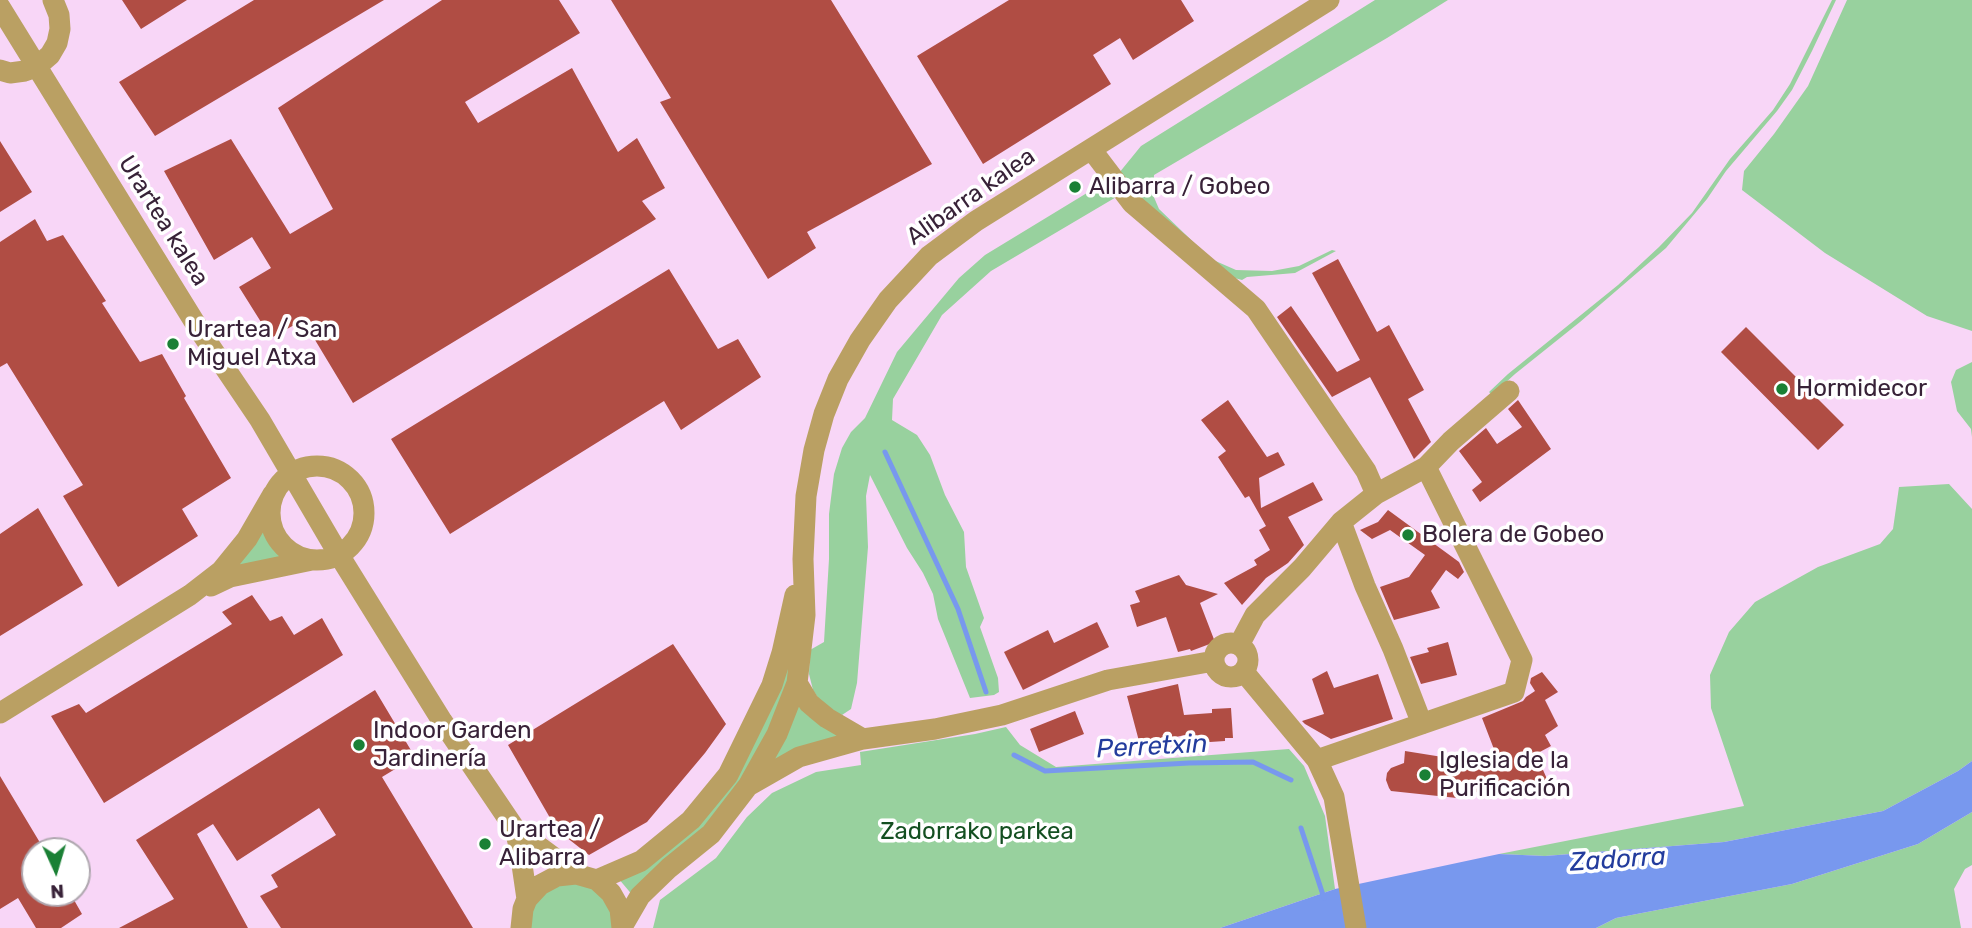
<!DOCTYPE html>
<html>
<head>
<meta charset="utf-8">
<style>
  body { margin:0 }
  #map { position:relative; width:1972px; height:928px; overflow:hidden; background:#f8d6f7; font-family:Rubik,sans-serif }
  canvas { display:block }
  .north { position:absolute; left:21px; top:837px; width:70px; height:70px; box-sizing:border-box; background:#fff; border:2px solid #afa7af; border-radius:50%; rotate:176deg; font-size:19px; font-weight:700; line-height:28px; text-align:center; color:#382238 }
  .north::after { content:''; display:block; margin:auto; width:24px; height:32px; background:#1a8035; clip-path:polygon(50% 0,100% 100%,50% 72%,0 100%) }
</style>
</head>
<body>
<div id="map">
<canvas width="1972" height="928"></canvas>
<div class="north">N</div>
</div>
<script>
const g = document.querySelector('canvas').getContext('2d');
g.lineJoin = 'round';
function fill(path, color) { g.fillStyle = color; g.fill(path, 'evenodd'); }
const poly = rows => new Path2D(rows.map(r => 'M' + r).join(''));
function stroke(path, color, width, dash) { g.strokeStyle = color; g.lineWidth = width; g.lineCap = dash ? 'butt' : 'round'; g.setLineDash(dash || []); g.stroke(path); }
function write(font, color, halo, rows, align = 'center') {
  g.font = font + ' Rubik,sans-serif'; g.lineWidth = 7; g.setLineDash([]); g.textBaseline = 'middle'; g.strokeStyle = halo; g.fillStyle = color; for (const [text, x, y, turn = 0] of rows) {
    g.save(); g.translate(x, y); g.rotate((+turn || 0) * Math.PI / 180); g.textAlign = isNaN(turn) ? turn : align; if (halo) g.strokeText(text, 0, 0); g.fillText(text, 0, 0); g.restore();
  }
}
fill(poly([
  [1375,0,1448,0,1387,38,1154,175,1153,195,1159,209,1211,259,1236,270,1272,271,1299,266,1332,250,1336,251,1295,273,1247,277,1242,280,1227,276,1166,226,1119,173,1141,146],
  [1832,0,1836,0,1812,51,1792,90,1777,111,1726,171,1707,199,1666,248,1580,322,1515,374,1492,395,1489,392,1508,374,1618,285,1659,247,1692,213,1730,159,1773,110,1790,84],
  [1847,0,1972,0,1972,331,1927,316,1825,253,1742,190,1744,171,1774,134,1808,86],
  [1105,182,1118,196,991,271,942,315,893,399,892,420,917,435,930,455,945,495,964,532,966,567,984,618,980,627,998,678,999,692,994,695,970,698,938,619,933,594,923,573,907,548,870,475,866,496,868,547,857,683,851,709,842,715,831,712,818,698,813,690,809,674,810,650,824,642,829,559,829,514,834,474,842,448,851,432,865,418,897,352,959,278,985,255],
  [1972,362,1972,437,1971,429,1957,411,1951,382,1956,370],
  [1949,484,1972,509,1972,761,1958,771,1883,811,1724,842,1545,856,1499,854,1744,806,1711,708,1710,675,1729,632,1755,602,1818,567,1880,544,1893,529,1899,487],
  [262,522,267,539,281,557,216,578],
  [784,666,792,671,768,739,713,821,634,897,618,878,698,818],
  [798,700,844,736,766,767],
  [1006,727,1020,745,1056,767,1289,749,1304,766,1325,816,1335,889,1220,928,653,928,660,900,716,858,747,817,772,793,816,772,861,765,860,752,975,734],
  [1972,812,1972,865,1965,869,1954,889,1961,928,1596,928,1616,918,1792,884,1918,844],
  [562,882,582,882,601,892,612,910,614,928,528,928,531,908,543,891]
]), '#98d19e');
fill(poly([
  [1972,761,1972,812,1918,844,1792,884,1616,918,1596,928,1220,928,1335,889,1499,854,1545,856,1724,842,1883,811,1958,771]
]), '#7898ee');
stroke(poly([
  [885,452,958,609,986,692],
  [1014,755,1045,771,1189,763,1253,762,1291,780],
  [1301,828,1324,898]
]), '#7898ee', 5);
fill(poly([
  [122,0,187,0,141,29],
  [254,0,384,0,155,136,119,82],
  [442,0,559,0,580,33,465,102,478,123,572,68,618,152,637,138,665,188,642,201,656,219,353,403,303,320,271,338,239,287,271,268,252,237,214,260,164,171,231,139,290,234,333,209,278,108],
  [611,0,831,0,932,164,807,232,816,248,768,279,660,102,671,98],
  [1009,0,1181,0,1194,21,1133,60,1120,38,1093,55,1111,84,983,164,917,56],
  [0,141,32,192,0,212],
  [35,219,47,241,63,235,106,301,102,303,140,362,162,354,186,396,184,398,231,478,182,509,198,536,118,587,63,496,83,485,7,363,0,367,0,242],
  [1338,259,1377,332,1389,325,1424,390,1408,399,1431,442,1414,459,1370,377,1332,397,1277,317,1291,306,1337,372,1360,360,1312,273],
  [669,269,718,349,738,339,761,377,681,430,664,401,450,534,391,439],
  [1746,327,1844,425,1818,450,1721,352],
  [1228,400,1267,457,1278,452,1285,465,1259,478,1261,508,1313,482,1323,500,1288,517,1304,545,1288,563,1266,578,1242,605,1224,583,1257,565,1254,560,1270,550,1259,530,1266,526,1249,496,1245,498,1218,457,1226,451,1201,420],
  [1518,400,1551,449,1480,502,1472,490,1482,482,1459,451,1486,428,1497,444,1522,427,1508,409],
  [38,508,83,585,0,636,0,534],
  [1388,510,1459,562,1464,572,1458,579,1446,570,1431,591,1440,608,1394,620,1380,587,1409,577,1425,555,1390,530,1372,539,1360,530,1378,522],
  [1179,575,1186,585,1218,594,1200,603,1215,642,1191,651,1190,649,1178,652,1166,617,1137,627,1130,605,1140,602,1135,591],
  [252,595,270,621,282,616,294,635,322,618,343,655,104,803,51,716,79,704,86,713,232,624,222,612],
  [1097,622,1109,647,1023,690,1004,652,1048,630,1054,643],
  [1448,642,1457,675,1421,684,1410,657,1429,652,1427,648],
  [673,644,726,724,705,753,647,822,589,855,557,830,508,745],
  [1327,671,1334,688,1378,674,1393,719,1331,739,1305,724,1302,721,1324,714,1312,679],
  [1542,672,1558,692,1545,700,1558,726,1545,735,1551,746,1536,754,1547,779,1517,791,1513,781,1457,798,1391,791,1389,788,1386,780,1387,773,1391,768,1404,763,1405,751,1480,763,1497,757,1482,718,1523,701,1526,697,1535,691,1530,683,1531,678],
  [1178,684,1184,715,1212,713,1212,709,1231,708,1233,738,1225,738,1225,741,1195,743,1194,733,1140,745,1127,696],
  [375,690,415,757,382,777,473,928,281,928,260,896,278,887,271,875,336,835,319,808,237,861,213,824,197,834,248,928,119,928,174,899,136,840],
  [1075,711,1084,734,1039,752,1030,729],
  [0,776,45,851,35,851,35,893,70,893,82,914,61,928,36,928,18,898,0,909]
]), '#b04d44');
stroke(poly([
  [0,7,200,331,260,420,339,555,442,721,515,829,576,874],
  [0,70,10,73,25,71,36,67,50,55,57,43,60,29,59,15,53,0],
  [1091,149,1132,203,1256,309,1366,471,1376,494],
  '270 513a47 47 0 1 1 94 0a47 47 0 1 1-94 0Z',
  [1341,522,1365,586,1393,649,1422,724],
  [211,586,230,577,312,560],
  '1214 660a17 17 0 1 1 34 0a17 17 0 1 1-34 0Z',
  [1239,645,1255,615,1302,568,1341,522,1376,494,1426,467,1451,441,1509,391],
  [1244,672,1317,760,1334,797,1356,928],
  [797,683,809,703,816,709,827,718,863,739],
  [0,713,190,595,221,571,247,539,273,494],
  [1317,760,1514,692,1522,660,1426,467],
  [750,785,799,757,863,739,935,729,1002,715,1108,680,1214,661],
  [515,829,520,851,527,899],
  [597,880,641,861,691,820,728,775,772,685,782,653,795,595],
  [622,927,640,896,669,868,711,834,748,786,777,734,797,683,805,615,803,559,806,496,814,450,824,414,838,379,860,340,888,300,929,256,976,221,1329,0],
  [521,928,523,909,527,899,540,885,557,876,576,874,597,880,611,893,620,909,622,928]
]), '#baa063', 21);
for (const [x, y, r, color] of [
  [1075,187,7,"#1a8035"],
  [173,344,7,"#1a8035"],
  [1782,389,7,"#1a8035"],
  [1408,535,7,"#1a8035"],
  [359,745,7,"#1a8035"],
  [1425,775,7,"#1a8035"],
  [485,844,7,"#1a8035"]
]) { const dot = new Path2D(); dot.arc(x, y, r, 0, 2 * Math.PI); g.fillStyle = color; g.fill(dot); stroke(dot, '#fff', 2.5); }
write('24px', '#382238', '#fff', [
  ["Alibarra / Gobeo",1089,187],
  ["Urartea / San",187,330],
  ["Miguel Atxa",187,358],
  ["Hormidecor",1796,389],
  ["Bolera de Gobeo",1422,535],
  ["Indoor Garden",373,731],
  ["Jardinería",373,759],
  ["Iglesia de la",1439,761],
  ["Purificación",1439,789],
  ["Urartea /",499,830],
  ["Alibarra",499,858]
], 'left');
write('24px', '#382238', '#fff', [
  ["Alibarra kalea",971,197,-35],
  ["Urartea kalea",163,221,58]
]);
write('24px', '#144f21', '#fff', [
  ["Zadorrako parkea",977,832]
]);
write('italic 26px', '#233c9d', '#fff', [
  ["Perretxin",1152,747,-3],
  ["Zadorra",1618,860,-4]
]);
</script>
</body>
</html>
